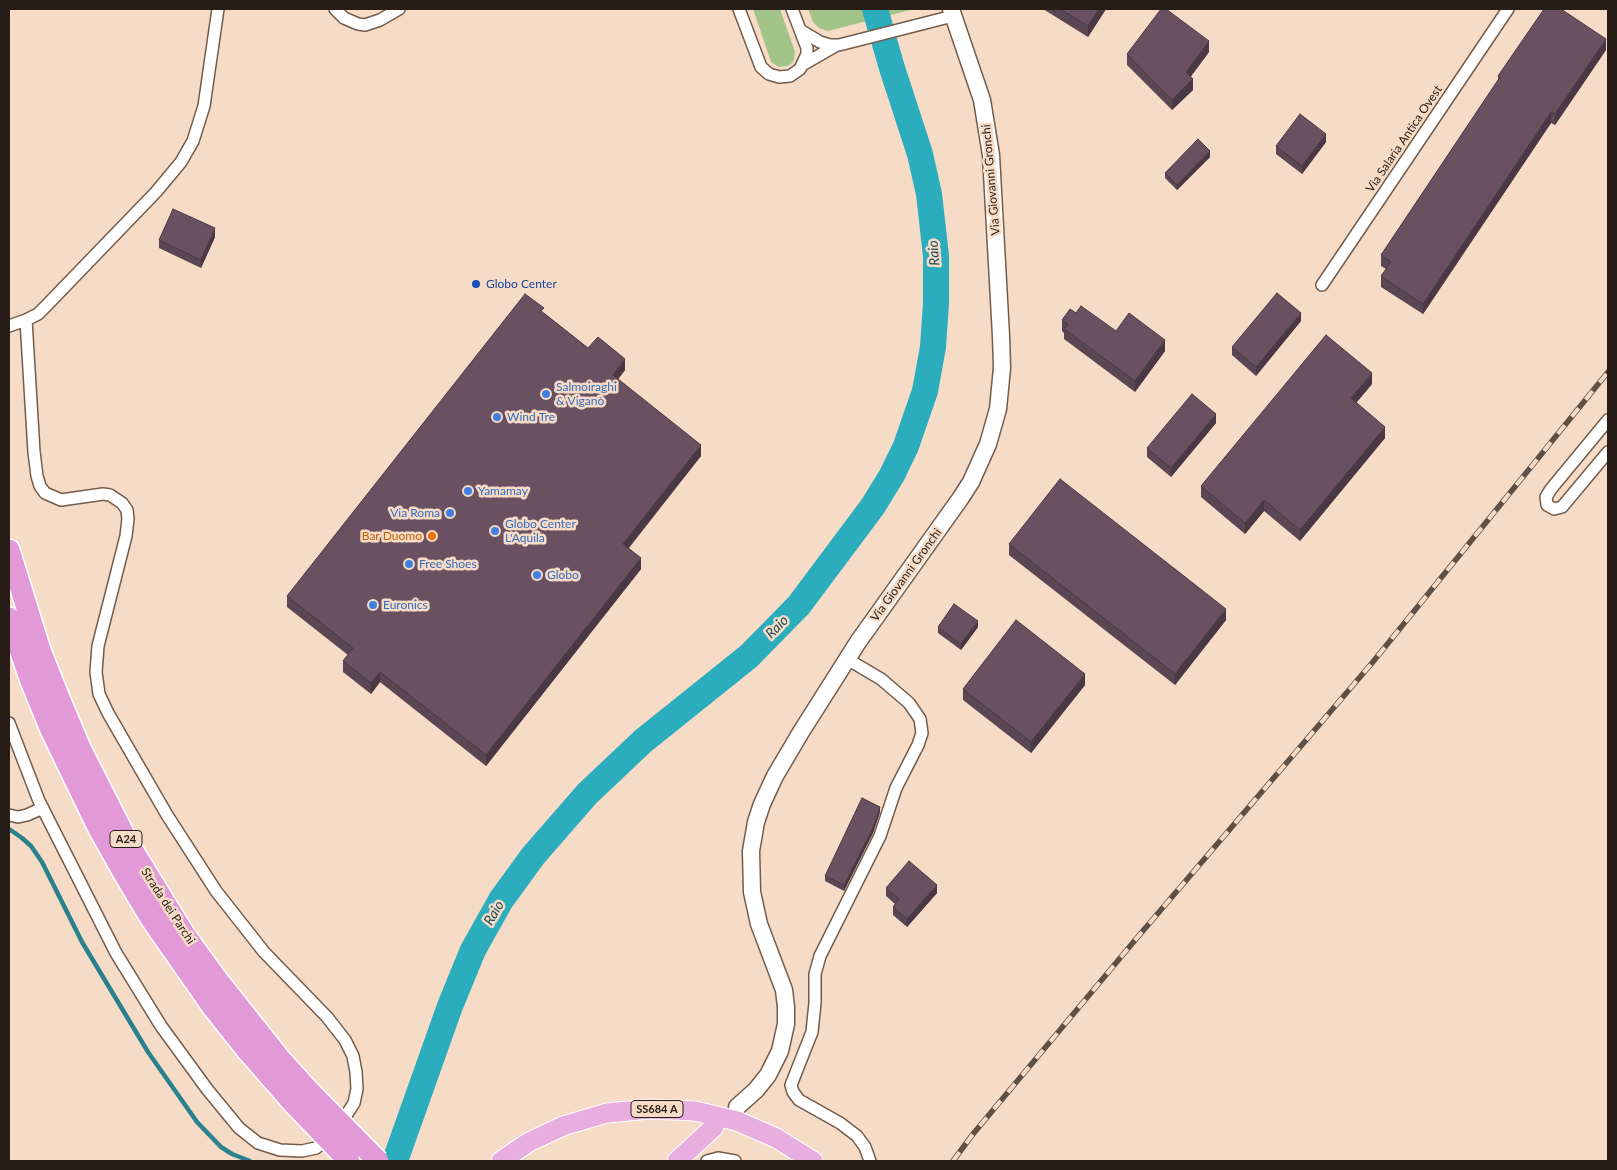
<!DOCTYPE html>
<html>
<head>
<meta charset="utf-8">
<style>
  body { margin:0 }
  #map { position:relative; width:1617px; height:1170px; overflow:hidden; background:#f6dbc7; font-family:Lato,sans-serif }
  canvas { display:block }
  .frame { position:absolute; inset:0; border:10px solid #271d16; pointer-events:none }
</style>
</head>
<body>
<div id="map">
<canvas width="1617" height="1170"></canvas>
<div class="frame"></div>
</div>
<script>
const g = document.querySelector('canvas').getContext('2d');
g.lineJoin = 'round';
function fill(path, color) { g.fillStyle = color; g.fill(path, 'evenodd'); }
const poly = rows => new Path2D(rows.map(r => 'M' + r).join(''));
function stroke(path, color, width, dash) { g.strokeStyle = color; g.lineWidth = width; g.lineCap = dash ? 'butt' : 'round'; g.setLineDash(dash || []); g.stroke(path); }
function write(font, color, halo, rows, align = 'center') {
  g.font = font + ' Lato,sans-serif'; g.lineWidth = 5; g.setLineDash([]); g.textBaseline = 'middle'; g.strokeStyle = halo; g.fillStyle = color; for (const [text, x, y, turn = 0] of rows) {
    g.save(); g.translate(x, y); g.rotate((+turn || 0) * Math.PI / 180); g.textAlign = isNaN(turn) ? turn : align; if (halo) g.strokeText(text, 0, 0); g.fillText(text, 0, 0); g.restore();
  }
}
fill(poly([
  [753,9,780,9,795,52,794,60,791,64,787,66,779,67,771,62],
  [808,9,914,9,828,31,819,28,813,22]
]), '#a2c488');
stroke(poly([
  [9,829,22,838,31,846,42,862,82,942,148,1052,197,1122,221,1147,232,1154,250,1161]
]), '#2a828c', 4.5);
stroke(poly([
  [395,1161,450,1006,473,950,501,900,533,856,587,794,643,741,749,656,799,605,873,506,892,475,906,446,925,391,933,347,936,303,936,256,929,194,920,154,892,68,875,9]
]), '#2cadbe', 26);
const minor = poly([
  [335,9,344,18,358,24,365,25,380,20,399,9],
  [739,9,761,67,769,74,779,77,790,76,800,69,807,54,807,48,792,9],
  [800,30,820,42,830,45,839,45,953,16],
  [804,64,837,45],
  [1322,285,1508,9],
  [9,326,26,320,38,314,47,305,156,192,181,162,193,141,204,106,218,9],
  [1608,420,1551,489,1546,497,1547,505,1554,509,1562,507,1608,452],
  [847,659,881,679,909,703,920,719,922,733,918,745,896,788,880,836,820,956,815,974,815,1003,812,1032,791,1085,793,1092,799,1100,840,1123,857,1136,865,1147,870,1161],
  [9,723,39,801,116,953,161,1026,207,1089,239,1128,258,1143,280,1150,302,1151,316,1148,329,1137,340,1125,354,1103,357,1089,356,1072,353,1056,345,1040,327,1017,264,952,216,891,167,815,108,713,99,694,96,672,98,646,126,536,128,519,127,510,122,503,110,495,103,494,61,500,45,493,40,486,37,476,34,452,26,320],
  [9,815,18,817,27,815,43,808],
  [707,1161,718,1158,735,1161]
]);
const secondary = poly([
  [737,1107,756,1090,768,1075,780,1051,786,1024,786,1007,784,990,759,924,752,892,751,851,756,822,762,804,775,776,801,732,858,642,960,499,971,482,988,444,998,409,1002,368,1001,336,991,155,982,100,951,9]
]);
const trunk = poly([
  [501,1161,529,1142,563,1126,607,1113,650,1109,695,1111,737,1121,776,1138,813,1161],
  [677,1161,714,1127]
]);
const motorway = poly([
  [9,550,40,650,59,698,80,748,128,843,184,934,215,977,280,1059,309,1091],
  [9,618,31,681,51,730,98,827,125,875,152,920,212,1006,246,1049,295,1105]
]);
stroke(minor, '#745c4b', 14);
stroke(secondary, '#745c4b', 19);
stroke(trunk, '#fff', 21);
stroke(motorway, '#fff', 24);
stroke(minor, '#fff', 11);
stroke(secondary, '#fff', 16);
stroke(trunk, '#e7aedf', 19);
stroke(motorway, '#e199d7', 21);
const rail = poly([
  [953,1161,973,1134,1136,939,1372,663,1608,372]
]);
stroke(rail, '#5f5046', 5.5);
stroke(rail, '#f6dbc7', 4, [11]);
const motorwayBridge = poly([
  [309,1091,378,1161],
  [295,1105,349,1161]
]);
stroke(motorwayBridge, '#fff', 24, []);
stroke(motorwayBridge, '#e199d7', 21);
fill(poly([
  [1043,9,1106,9,1088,37],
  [1606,50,1555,125,1551,123,1423,314,1381,287,1381,276,1386,269,1381,266,1381,255,1498,81,1498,76],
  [1209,52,1191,76,1193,90,1172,110,1127,65,1127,54],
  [1326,142,1302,174,1276,154,1276,146],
  [1210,157,1177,190,1165,178,1165,173],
  [215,237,201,268,159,248,159,240],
  [544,313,588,348,625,370,618,379,701,456,629,548,641,569,486,766,380,682,371,694,343,672,343,661,348,655,287,607,287,596],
  [1076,313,1116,331,1165,351,1135,392,1064,339,1064,333,1062,331,1062,320],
  [1301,321,1256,376,1232,355,1232,347],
  [1372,384,1356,403,1385,438,1300,541,1264,511,1245,534,1201,497,1201,486],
  [1216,423,1171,477,1147,457,1147,448],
  [1009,544,1226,620,1175,685,1009,555],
  [938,627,978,627,961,650,938,633],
  [1085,685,1031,753,963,700,963,689],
  [880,812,873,833,844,891,825,881,825,876],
  [886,888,937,893,907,927,893,915,893,907,895,904,886,896]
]), '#5b4653');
fill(poly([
  [1099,9,1106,9,1088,37,1088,26],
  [1606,39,1606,50,1555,125,1555,114],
  [1209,41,1209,52,1186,83,1186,72],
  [1193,79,1193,90,1172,110,1172,100],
  [1551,112,1551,123,1423,314,1423,304],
  [1326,134,1326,142,1302,174,1302,166],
  [1210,151,1210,157,1177,190,1177,185],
  [215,228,215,237,201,268,201,260],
  [1301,313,1301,321,1256,376,1256,367],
  [1165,340,1165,351,1135,392,1135,381],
  [625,359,625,370,613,386,613,375],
  [1372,373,1372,384,1351,409,1351,398],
  [1216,414,1216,423,1171,477,1171,468],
  [1385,427,1385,438,1300,541,1300,530],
  [701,445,701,456,623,554,623,544],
  [1264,500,1264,511,1245,534,1245,523],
  [641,558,641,569,486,766,486,755],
  [1226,609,1226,620,1175,685,1175,674],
  [978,621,978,627,961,650,961,644],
  [380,672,380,682,371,694,371,683],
  [1085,674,1085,685,1031,753,1031,742],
  [880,807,880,812,873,833,844,891,844,885],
  [937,885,937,893,907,927,907,919]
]), '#4a3944');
const building = poly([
  [1060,9,1099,9,1088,26,1060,9],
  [1161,9,1166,9,1209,41,1186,72,1193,79,1172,100,1127,54,1161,9],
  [1544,9,1561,9,1606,39,1555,114,1551,112,1423,304,1381,276,1391,262,1381,255,1500,77,1498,76,1544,9],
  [1300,114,1326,134,1302,166,1276,146,1300,114],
  [1198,139,1210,151,1177,185,1165,173,1198,139],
  [173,209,215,228,201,260,159,240,173,209],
  [1277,293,1301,313,1256,367,1232,347,1277,293],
  [525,294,544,308,541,311,588,348,598,337,625,359,613,375,701,445,623,544,641,558,486,755,380,672,371,683,343,661,353,648,287,596,525,294],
  [1081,306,1116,331,1129,313,1165,340,1135,381,1064,329,1068,324,1062,320,1070,309,1076,313,1081,306],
  [1326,335,1372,373,1351,398,1385,427,1300,530,1264,500,1245,523,1201,486,1326,335],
  [1192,394,1216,414,1171,468,1147,448,1192,394],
  [1060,479,1226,609,1175,674,1009,544,1060,479],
  [954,604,978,621,961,644,938,627,954,604],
  [1016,620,1085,674,1031,742,963,689,1016,620],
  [862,798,880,807,873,828,844,885,825,876,862,798],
  [909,861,937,885,907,919,893,907,899,899,886,888,909,861]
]);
fill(building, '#6a5161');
stroke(building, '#4a3944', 1);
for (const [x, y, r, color] of [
  [476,284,5,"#1a4fb4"],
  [546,394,5,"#3f7fe0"],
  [497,417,5,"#3f7fe0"],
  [468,491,5,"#3f7fe0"],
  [450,513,5,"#3f7fe0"],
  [495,531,5,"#3f7fe0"],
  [432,536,5,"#e8710a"],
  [409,564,5,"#3f7fe0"],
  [537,575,5,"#3f7fe0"],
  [373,605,5,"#3f7fe0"]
]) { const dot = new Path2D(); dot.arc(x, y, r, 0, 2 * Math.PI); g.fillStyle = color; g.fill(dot); stroke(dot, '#f6dbc7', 2); }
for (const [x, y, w] of [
  [126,839,32],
  [657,1109,52]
]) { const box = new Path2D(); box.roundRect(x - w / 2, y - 8.5, w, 17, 4); g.fillStyle = '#f6dbc7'; g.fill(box); stroke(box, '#271d16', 1); }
write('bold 11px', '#271d16', null, [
  ["A24",126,839],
  ["SS684 A",657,1109]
]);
write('12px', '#271d16', '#f6dbc7', [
  ["Via Salaria Antica Ovest",1404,139,-56],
  ["Via Giovanni Gronchi",991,180,-95],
  ["Via Giovanni Gronchi",906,575,-54],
  ["Strada dei Parchi",168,906,57]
]);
write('12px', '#164399', '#f6dbc7', [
  ["Globo Center",486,284]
], 'left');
write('12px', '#366cbe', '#f6dbc7', [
  ["Salmoiraghi",556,387],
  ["& Viganò",556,401],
  ["Wind Tre",507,417],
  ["Yamamay",478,491],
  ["Via Roma",440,513,"right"],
  ["Globo Center",505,524],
  ["L'Aquila",505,538],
  ["Free Shoes",419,564],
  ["Globo",547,575],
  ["Euronics",383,605]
], 'left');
write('12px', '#c56008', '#f6dbc7', [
  ["Bar Duomo",422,536]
], 'right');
write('italic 14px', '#1c4f57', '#f6dbc7', [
  ["Raio",934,253,-94],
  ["Raio",777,627,-45],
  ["Raio",494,913,-60]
]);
</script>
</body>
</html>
